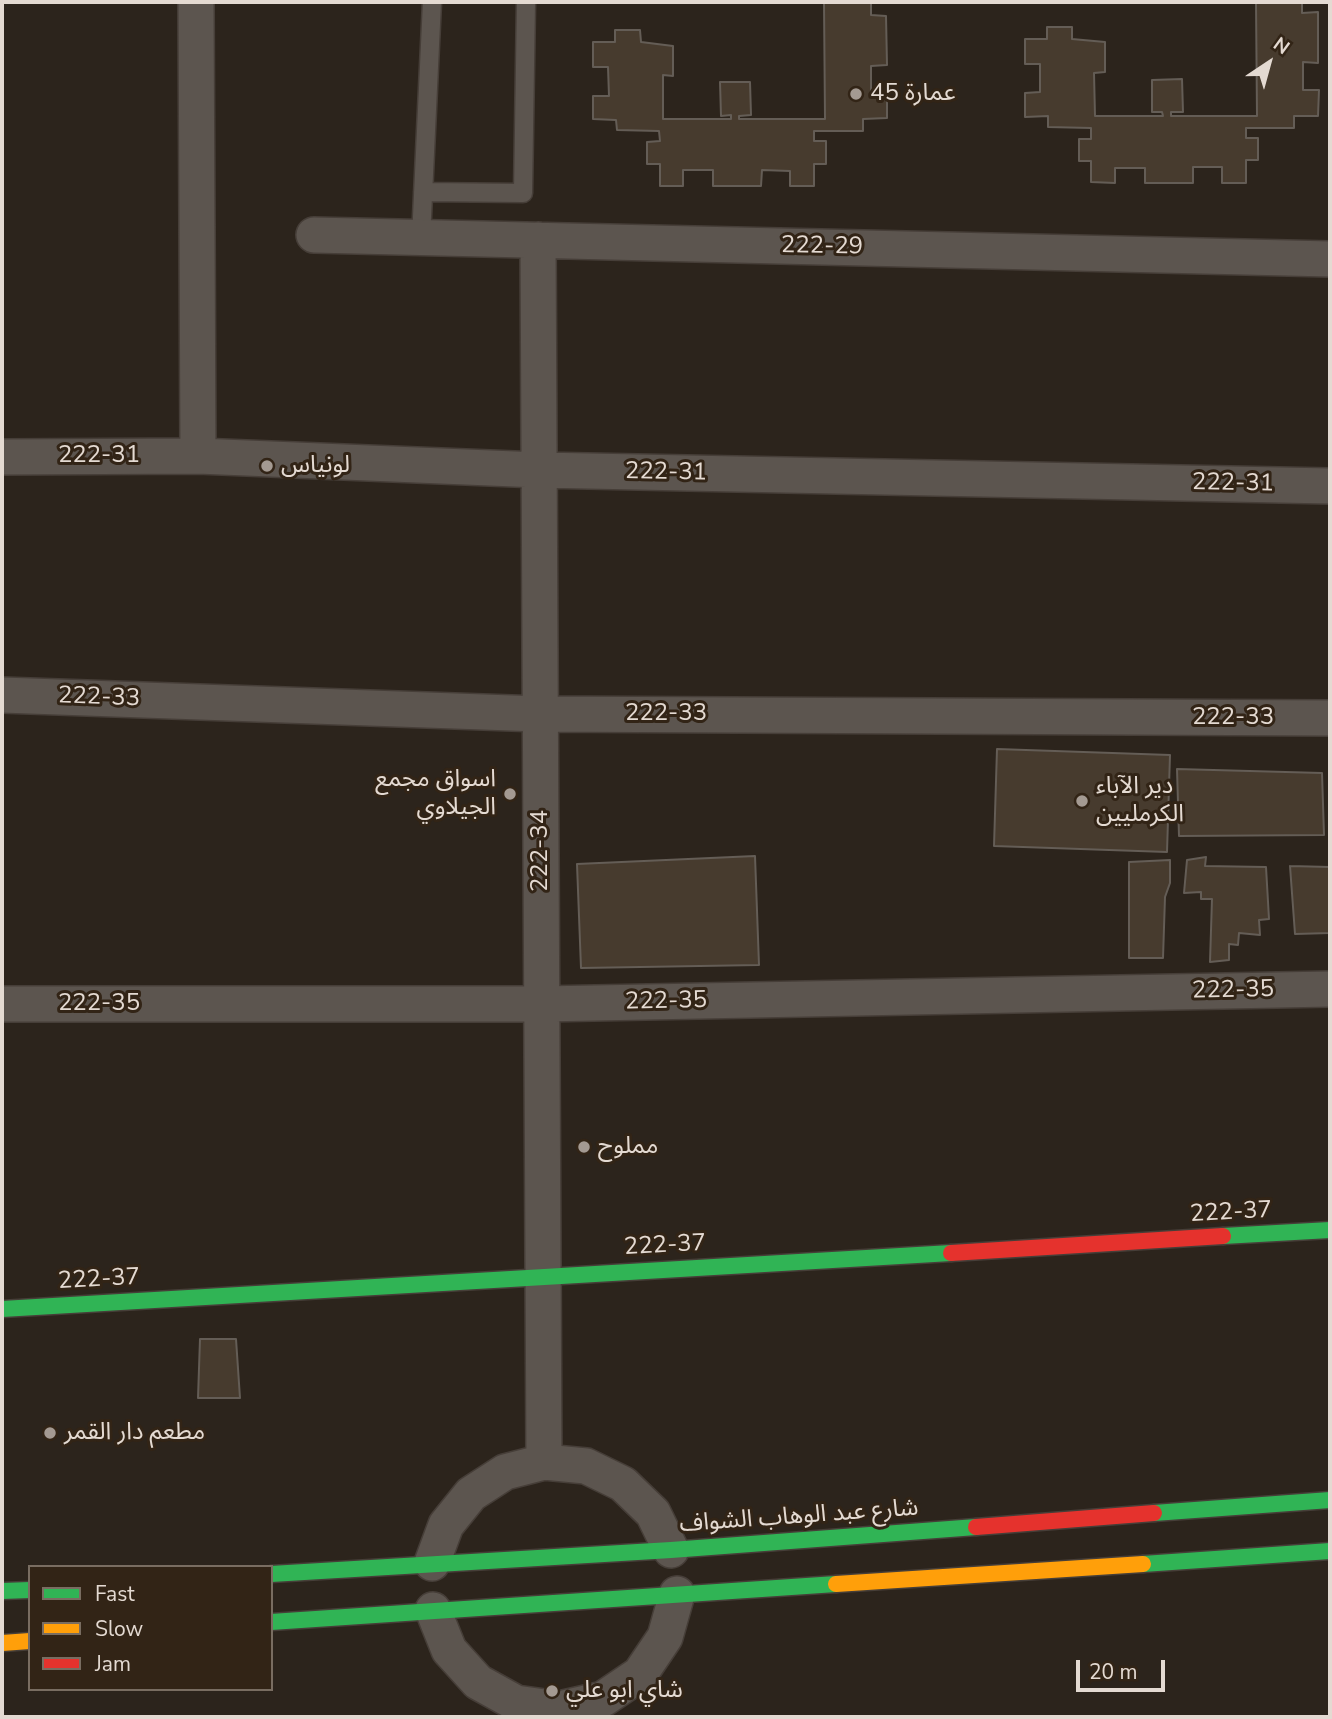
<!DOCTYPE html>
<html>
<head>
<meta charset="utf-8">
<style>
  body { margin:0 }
  #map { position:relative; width:1332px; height:1719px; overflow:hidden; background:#2c241c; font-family:"Nunito Sans",sans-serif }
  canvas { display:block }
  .frame { position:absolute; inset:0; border:4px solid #e4dad2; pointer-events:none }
  .legend { position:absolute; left:28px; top:1565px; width:245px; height:126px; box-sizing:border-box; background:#322416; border:2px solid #796d61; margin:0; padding:9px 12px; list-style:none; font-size:21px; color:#e4dad2 }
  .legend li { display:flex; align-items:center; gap:14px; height:35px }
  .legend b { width:35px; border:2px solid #796d61 }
  .north { position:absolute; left:1234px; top:28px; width:70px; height:70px; -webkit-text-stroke:5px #322416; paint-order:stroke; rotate:36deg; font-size:19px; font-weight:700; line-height:28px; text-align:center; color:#e4dad2 }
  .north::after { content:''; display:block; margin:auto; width:24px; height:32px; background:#e4dad2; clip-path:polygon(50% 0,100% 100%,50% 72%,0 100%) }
  .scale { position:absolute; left:1076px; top:1660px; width:89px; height:32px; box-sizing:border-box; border:4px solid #e4dad2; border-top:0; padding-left:9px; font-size:21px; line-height:24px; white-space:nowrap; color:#e4dad2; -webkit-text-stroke:5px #322416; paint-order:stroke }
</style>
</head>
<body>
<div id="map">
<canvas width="1332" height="1719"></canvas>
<div class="frame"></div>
<ul class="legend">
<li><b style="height:9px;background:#30b455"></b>Fast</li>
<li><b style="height:9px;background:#ff9f0a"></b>Slow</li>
<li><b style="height:9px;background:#e5322d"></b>Jam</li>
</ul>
<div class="north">N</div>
<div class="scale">20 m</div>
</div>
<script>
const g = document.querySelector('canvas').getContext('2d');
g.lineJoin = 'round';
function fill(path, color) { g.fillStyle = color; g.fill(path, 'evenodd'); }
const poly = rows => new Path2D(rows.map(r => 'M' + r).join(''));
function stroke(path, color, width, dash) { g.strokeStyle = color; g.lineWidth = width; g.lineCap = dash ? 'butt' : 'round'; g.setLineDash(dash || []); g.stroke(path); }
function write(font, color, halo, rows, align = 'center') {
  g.font = font + ' "Nunito Sans","Noto Sans Arabic",sans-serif'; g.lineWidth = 6; g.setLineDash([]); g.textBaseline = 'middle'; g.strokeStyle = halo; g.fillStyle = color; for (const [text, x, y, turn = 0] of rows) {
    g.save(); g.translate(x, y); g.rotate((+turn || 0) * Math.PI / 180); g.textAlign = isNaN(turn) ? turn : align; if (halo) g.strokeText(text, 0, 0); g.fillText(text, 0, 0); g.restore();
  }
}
const building = poly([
  [824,2,871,2,871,15,886,16,887,65,871,66,871,93,887,93,887,118,863,119,863,131,814,131,814,141,826,141,826,164,814,164,814,186,790,186,790,171,762,170,761,186,713,186,713,170,683,170,683,186,660,186,660,164,647,164,647,142,660,141,659,131,617,130,616,120,593,119,593,96,609,96,608,67,593,67,593,42,615,42,615,30,640,30,641,42,673,46,673,76,663,75,663,119,731,119,731,115,721,116,720,82,750,82,751,115,739,116,739,119,825,119,824,2],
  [1256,2,1302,2,1302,13,1318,12,1318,63,1303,62,1303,90,1319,90,1318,116,1294,116,1294,128,1246,128,1246,138,1258,138,1258,160,1246,160,1246,183,1222,183,1222,167,1193,167,1193,183,1145,183,1145,168,1115,168,1115,183,1091,182,1091,161,1079,161,1079,139,1091,139,1091,128,1048,127,1048,116,1025,117,1025,93,1040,92,1040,64,1025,64,1025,39,1047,39,1047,27,1072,27,1072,39,1105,42,1105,72,1094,73,1095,116,1163,116,1162,112,1152,112,1152,80,1182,79,1183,112,1171,112,1171,116,1257,116,1256,2],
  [997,749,1170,755,1167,852,994,846,997,749],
  [1177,769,1322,773,1324,835,1179,836,1177,769],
  [755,856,759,965,581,968,577,864,755,856],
  [1206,857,1205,866,1266,867,1269,919,1259,920,1260,935,1239,933,1238,945,1229,944,1229,960,1210,962,1212,899,1201,899,1201,892,1184,893,1187,860,1206,857],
  [1170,860,1170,883,1165,897,1163,958,1129,958,1129,862,1170,860],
  [1290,866,1330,867,1330,933,1295,934,1290,866],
  [200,1339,236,1339,240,1398,198,1398,200,1339]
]);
fill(building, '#473b2e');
stroke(building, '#645d56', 2);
const lane = poly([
  [423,192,523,193,526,2],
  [421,238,432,2]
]);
const street = poly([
  [196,2,198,456],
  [314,235,1330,259],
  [538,240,544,1462],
  [2,457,198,456,539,470,1330,486],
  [2,695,540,714,1330,718],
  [2,1004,542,1004,1330,989],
  [432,1563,446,1525,471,1494,505,1472,544,1462,586,1466,623,1484,653,1513,671,1550],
  [433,1610,449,1650,478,1682,516,1703,559,1709,603,1699,640,1674,665,1637,677,1594]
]);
const fast = poly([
  [1223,1236,1330,1230],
  [2,1309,951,1253],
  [1154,1513,1330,1500],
  [1143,1564,1330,1551],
  [271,1574,671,1550,976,1527],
  [2,1591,30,1590],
  [271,1622,836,1584]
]);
const slow = poly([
  [836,1584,1143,1564],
  [2,1643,30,1641]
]);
const jam = poly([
  [951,1253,1223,1236],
  [976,1527,1154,1513]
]);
stroke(lane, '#463e38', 21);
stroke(street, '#463e38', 38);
stroke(fast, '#463e38', 19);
stroke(slow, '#463e38', 19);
stroke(jam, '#463e38', 19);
stroke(lane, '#5c554f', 18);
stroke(street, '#5c554f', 35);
stroke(fast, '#30b455', 16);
stroke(slow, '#ff9f0a', 16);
stroke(jam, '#e5322d', 16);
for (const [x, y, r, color] of [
  [856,94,7,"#a49a92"],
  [267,466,7,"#a49a92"],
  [510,794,7,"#a49a92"],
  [1082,801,7,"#a49a92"],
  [584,1147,7,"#a49a92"],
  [50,1433,7,"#a49a92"],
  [552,1691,7,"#a49a92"]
]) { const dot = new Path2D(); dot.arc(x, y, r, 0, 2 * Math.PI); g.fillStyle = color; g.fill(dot); stroke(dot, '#322416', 2.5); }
write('24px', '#e4dad2', '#322416', [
  ["عمارة 45",870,94],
  ["لونياس",281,466],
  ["اسواق مجمع",496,780,"right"],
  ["الجيلاوي",496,808,"right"],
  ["دير الآباء",1096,787],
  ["الكرمليين",1096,815],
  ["مملوح",598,1147],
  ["مطعم دار القمر",64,1433],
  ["شاي ابو علي",566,1691]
], 'left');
write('24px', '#e4dad2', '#322416', [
  ["222-29",822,247,1],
  ["222-31",99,456],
  ["222-31",666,473,1],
  ["222-31",1233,484,1],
  ["222-33",99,698,2],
  ["222-33",666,714],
  ["222-33",1233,718],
  ["222-34",541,851,-90],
  ["222-35",1233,991,-1],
  ["222-35",666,1002,-1],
  ["222-35",99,1004],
  ["222-37",1231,1213,-3],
  ["222-37",665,1246,-3],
  ["222-37",99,1280,-3],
  ["شارع عبد الوهاب الشواف",799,1517,-4]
]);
</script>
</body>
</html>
